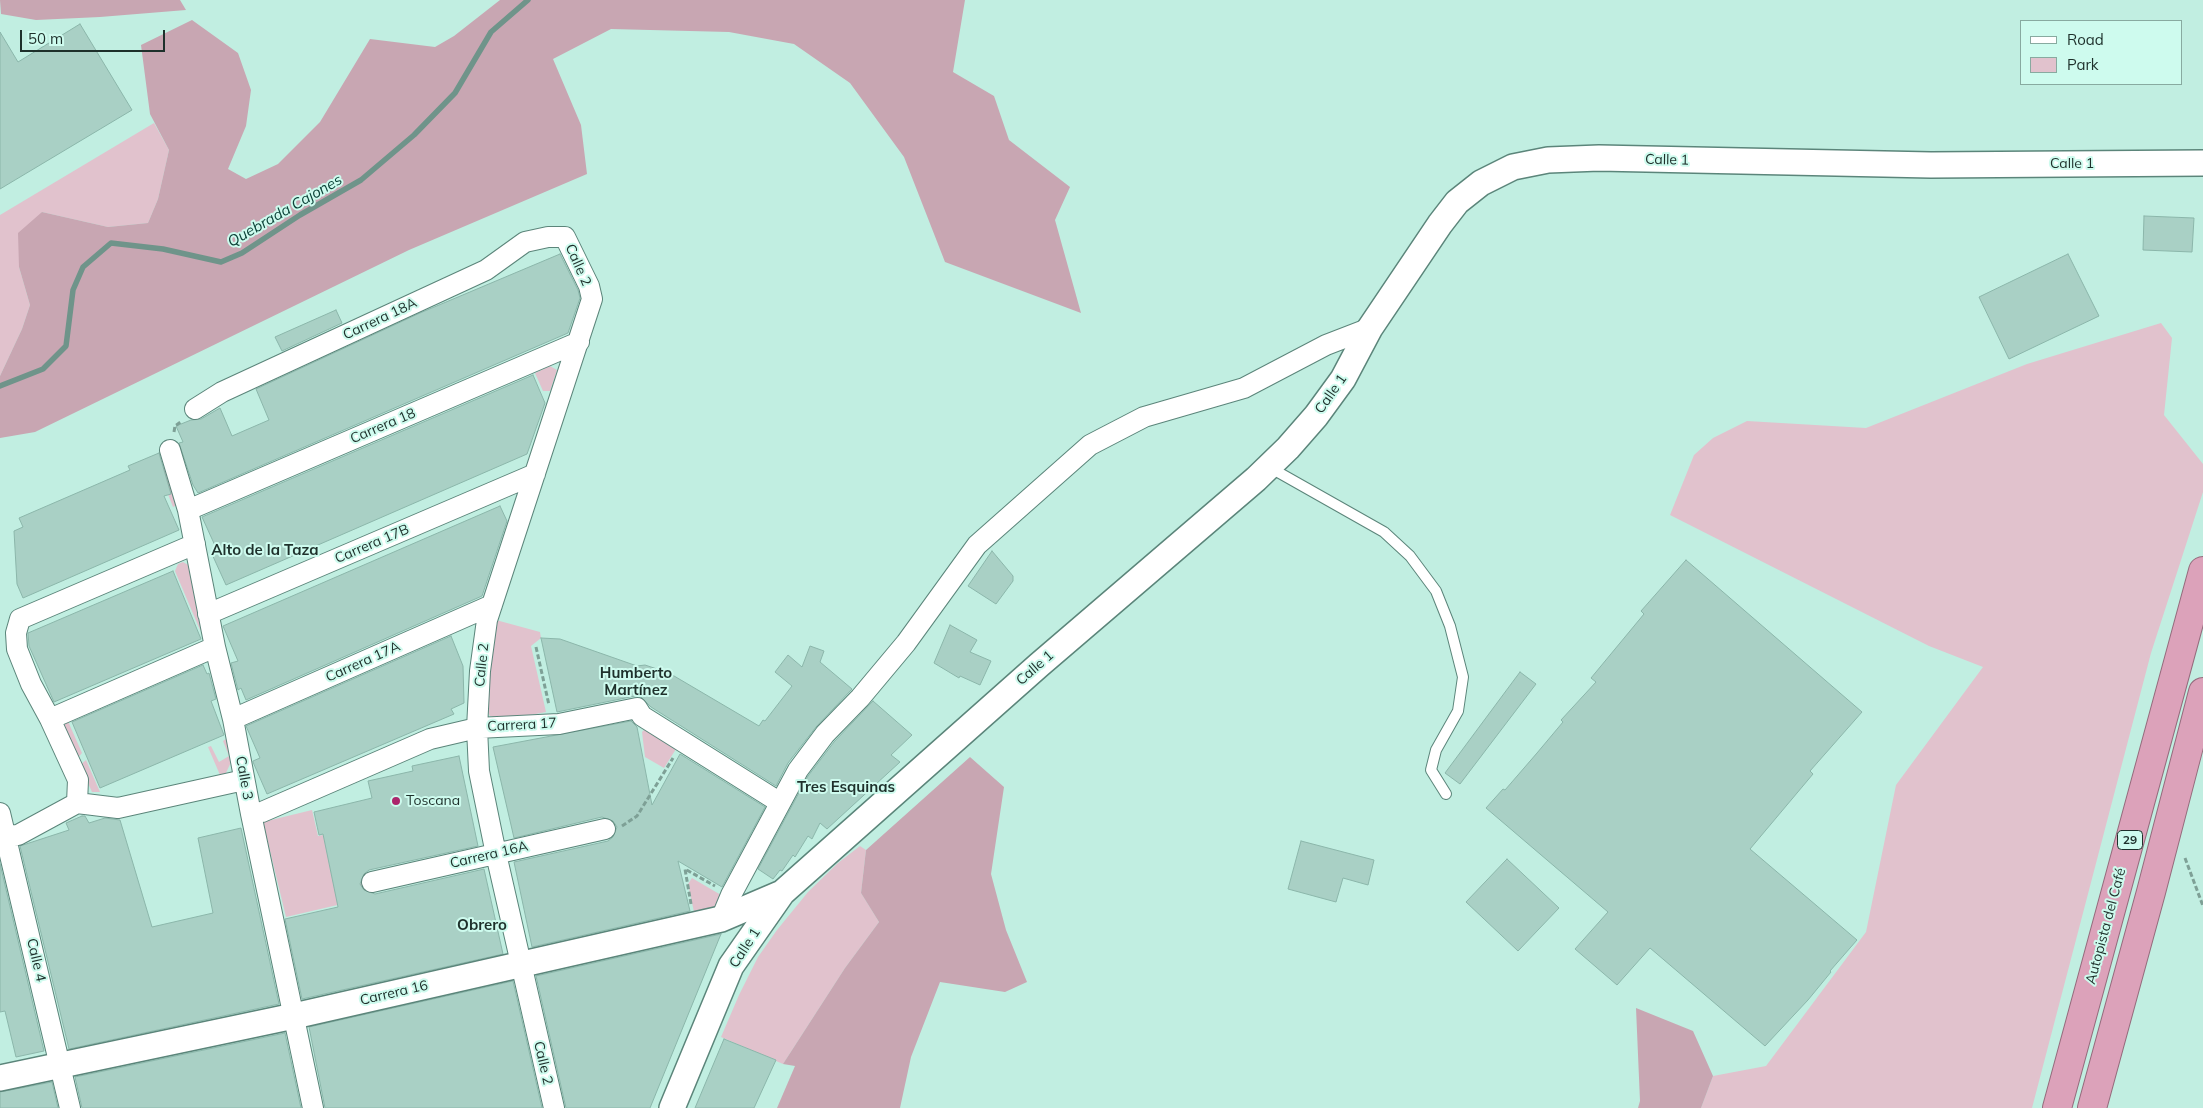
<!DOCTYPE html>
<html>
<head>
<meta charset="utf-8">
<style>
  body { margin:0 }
  #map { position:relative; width:2203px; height:1108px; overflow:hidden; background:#c1eee1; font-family:Mulish,sans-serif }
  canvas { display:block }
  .legend { position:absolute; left:2020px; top:20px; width:162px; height:65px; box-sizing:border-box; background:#cefbee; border:1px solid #88aaa0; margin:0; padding:6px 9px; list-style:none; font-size:15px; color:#1e302b }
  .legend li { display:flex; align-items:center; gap:10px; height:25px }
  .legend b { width:25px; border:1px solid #88aaa0 }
  .scale { position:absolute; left:20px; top:30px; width:145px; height:22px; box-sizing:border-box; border:2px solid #1e302b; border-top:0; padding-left:6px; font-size:15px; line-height:18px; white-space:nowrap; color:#1e302b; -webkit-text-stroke:4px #cefbee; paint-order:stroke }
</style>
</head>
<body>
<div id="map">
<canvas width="2203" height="1108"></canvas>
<ul class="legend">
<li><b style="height:6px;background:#fff"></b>Road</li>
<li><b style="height:14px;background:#e1c2cd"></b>Park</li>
</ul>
<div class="scale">50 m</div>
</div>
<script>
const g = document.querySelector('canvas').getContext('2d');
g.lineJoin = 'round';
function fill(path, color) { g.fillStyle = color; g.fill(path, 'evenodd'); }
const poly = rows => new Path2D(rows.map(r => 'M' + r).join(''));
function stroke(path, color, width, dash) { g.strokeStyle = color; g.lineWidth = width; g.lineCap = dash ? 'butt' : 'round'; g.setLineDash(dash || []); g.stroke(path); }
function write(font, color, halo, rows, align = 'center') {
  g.font = font + ' Mulish,sans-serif'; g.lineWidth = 4; g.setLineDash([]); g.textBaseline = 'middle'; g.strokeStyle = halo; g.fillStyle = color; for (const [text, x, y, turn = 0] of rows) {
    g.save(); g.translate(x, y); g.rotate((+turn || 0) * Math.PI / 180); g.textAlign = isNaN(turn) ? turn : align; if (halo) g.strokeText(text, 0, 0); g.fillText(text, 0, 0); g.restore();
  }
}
fill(poly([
  [154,123,169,150,158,199,148,223,108,227,42,212,19,267,30,305,22,329,0,376,0,215],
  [2161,323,2172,338,2164,415,2203,464,2203,492,2151,653,2032,1108,1701,1108,1713,1076,1766,1066,1866,932,1896,785,1983,667,1929,646,1670,515,1694,455,1713,438,1747,421,1866,428,2027,364],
  [550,366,557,370,550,391,543,391,535,373],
  [166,466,177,505,173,507,158,469],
  [183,562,190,566,203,628,200,630,175,571,178,564],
  [496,620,540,632,541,638,531,646,546,712,504,720,490,716,487,711,488,655],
  [67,719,82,753,76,760,63,728],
  [646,728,676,749,664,768,645,757,642,732],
  [226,739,232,760,225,775,220,775,208,747,211,746,219,762,229,756,223,741],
  [86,760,100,792,92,792,80,765],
  [312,810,318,836,354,829,379,936,346,903,286,917,263,822],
  [860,846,866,850,861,893,879,922,845,968,783,1064,721,1037,739,995,758,957,777,930,808,892,838,863],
  [692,878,721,895,716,911,694,912,688,884]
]), '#e1c2cd');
fill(poly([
  [0,0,180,0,186,10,100,17,36,20,1,14],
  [500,0,965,0,953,72,994,96,1009,140,1070,187,1055,220,1081,313,945,262,904,157,850,83,794,44,729,32,611,29,553,59,581,125,587,174,409,250,35,432,0,438,0,376,22,329,30,305,19,267,18,233,42,212,108,227,148,223,158,199,169,150,150,114,141,45,192,20,238,53,251,90,246,126,228,169,246,179,278,164,320,122,370,39,435,47,454,36],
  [970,757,1004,787,991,874,1006,930,1027,982,1005,992,940,982,911,1057,900,1108,777,1108,795,1066,783,1064,845,968,879,922,861,893,866,850],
  [1636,1008,1693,1031,1713,1076,1701,1108,1638,1108,1640,1101]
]), '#c8a6b2');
stroke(poly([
  [0,386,43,369,66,346,73,290,83,267,111,243,163,249,221,262,242,253,300,215,361,180,414,135,455,93,491,32,528,0]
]), '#6f948a', 5.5);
const building = poly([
  [80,24,132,110,0,189,0,32,18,62,80,24],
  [2144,216,2194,218,2192,252,2143,250,2144,216],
  [560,254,578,290,580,298,568,333,198,493,193,485,179,443,183,442,176,426,191,420,201,419,220,408,232,436,269,420,256,389,420,313,560,254],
  [2068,254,2099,316,2009,359,1979,297,2068,254],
  [336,310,342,323,282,351,275,337,336,310],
  [533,375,545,403,527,454,226,585,211,552,217,550,202,517,533,375],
  [159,453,171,494,164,496,179,530,23,598,17,584,14,531,23,527,19,518,130,470,128,466,159,453],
  [500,506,507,521,482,596,246,700,241,688,238,690,231,663,238,661,223,626,500,506],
  [992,551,1013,576,1013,581,996,604,968,586,992,551],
  [1686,560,1862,712,1810,771,1813,774,1750,849,1857,940,1830,971,1831,972,1808,1000,1765,1046,1650,948,1617,985,1575,949,1608,912,1486,808,1503,789,1505,790,1537,753,1563,722,1561,720,1596,682,1591,678,1644,614,1641,611,1686,560],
  [173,571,201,639,54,702,29,646,28,633,173,571],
  [950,625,977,640,970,652,991,661,980,685,960,676,959,678,934,663,950,625],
  [451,636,463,666,464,703,451,709,454,714,267,794,253,762,253,761,260,758,246,726,451,636],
  [541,638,560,639,637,666,645,665,669,673,759,726,763,720,765,721,792,686,775,672,788,655,802,667,810,646,824,651,820,662,852,689,816,727,788,763,776,786,651,707,641,697,635,696,557,712,541,638],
  [203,665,207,674,209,673,216,699,211,701,224,735,100,788,72,722,203,665],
  [1520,672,1536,684,1460,784,1445,773,1520,672],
  [873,701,912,735,891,755,900,762,827,829,820,823,812,839,808,836,795,857,793,855,782,871,780,870,773,879,758,869,808,776,834,742,873,701],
  [631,721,637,727,652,805,680,754,765,807,722,887,678,861,690,911,532,947,514,862,608,841,613,837,617,827,613,821,602,817,514,838,493,747,631,721],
  [459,756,478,846,369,870,364,874,360,884,364,890,375,894,484,869,503,954,302,999,285,919,338,907,323,834,319,835,314,812,372,798,368,781,413,771,412,766,459,756],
  [82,816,85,816,89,823,105,818,120,820,152,927,213,913,198,838,241,828,279,1004,69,1049,20,846,69,830,66,823,82,816],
  [1301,841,1374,860,1368,885,1343,878,1336,902,1288,889,1301,841],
  [1507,859,1559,908,1518,951,1466,902,1507,859],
  [0,864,44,1051,16,1057,5,1011,0,1012,0,864],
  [721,934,650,1108,566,1108,536,976,721,934],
  [513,981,542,1108,325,1108,309,1027,513,981],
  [285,1033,301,1108,82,1108,75,1077,285,1033],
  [724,1039,776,1060,754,1108,695,1108,724,1039],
  [52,1082,58,1108,0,1108,0,1092,52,1082]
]);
fill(building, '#a9d0c5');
stroke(building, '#8bb6aa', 1);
const service = poly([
  [1269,467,1384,532,1410,556,1436,591,1450,626,1463,677,1458,711,1436,750,1431,770,1446,794]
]);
const minor = poly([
  [195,409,222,392,486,270,525,242,548,237,565,237,589,286,592,299,487,620,480,671,477,728,479,771,496,854,554,1108],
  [170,450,188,510,215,647,233,719,251,814,313,1108],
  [188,510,579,342],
  [208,614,535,474],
  [50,719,215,647],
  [233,719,492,605],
  [77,803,78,780,50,719,31,684,17,649,16,633,20,619,195,544],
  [0,813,70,1108],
  [251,814,262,812,430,739,477,728,559,724,637,708,642,716,779,802],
  [0,836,18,835,77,803,118,808,244,780],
  [372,882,605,829],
  [721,919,731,895,798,770,825,734,860,698,906,643,977,545,1090,445,1144,417,1244,388,1326,345,1370,328]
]);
const tertiary = poly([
  [0,1078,294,1016,721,919,782,893],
  [672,1108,731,966,782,893,1039,665,1256,479,1288,448,1316,416,1343,379,1370,328,1440,224,1457,202,1481,183,1513,167,1548,160,1599,158,1931,165,2203,163]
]);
const trunk = poly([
  [2057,1108,2203,571],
  [2092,1108,2151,892,2203,692]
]);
stroke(service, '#5b857a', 12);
stroke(minor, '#5b857a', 22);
stroke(tertiary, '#5b857a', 28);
stroke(trunk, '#946b7c', 30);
stroke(poly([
  [174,432,175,426,182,421],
  [536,647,549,705],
  [622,826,637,816,673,758],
  [2185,858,2203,906],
  [691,904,685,869,715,886]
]), '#7ea096', 3, [5, 2.5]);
stroke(service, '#fff', 10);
stroke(minor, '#fff', 20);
stroke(tertiary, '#fff', 25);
stroke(trunk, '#dca2ba', 28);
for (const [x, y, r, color] of [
  [396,801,5,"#ac256c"]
]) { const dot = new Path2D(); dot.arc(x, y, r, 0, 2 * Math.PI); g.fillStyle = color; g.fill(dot); stroke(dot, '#cefbee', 2); }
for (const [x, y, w] of [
  [2130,840,25]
]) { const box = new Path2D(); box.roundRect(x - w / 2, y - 9.5, w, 19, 4); g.fillStyle = '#cefbee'; g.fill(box); stroke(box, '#1e302b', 1); }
write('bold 12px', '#1e302b', null, [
  ["29",2130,840]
]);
write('14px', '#1e302b', '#cefbee', [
  ["Calle 1",1667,160,1],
  ["Calle 1",2072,164],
  ["Calle 2",578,265,66],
  ["Carrera 18A",380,319,-25],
  ["Calle 1",1331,394,-55],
  ["Carrera 18",383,426,-23],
  ["Carrera 17B",372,544,-23],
  ["Carrera 17A",363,662,-24],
  ["Calle 2",482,665,-84],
  ["Calle 1",1035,668,-41],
  ["Carrera 17",522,725,-3],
  ["Calle 3",244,778,80],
  ["Carrera 16A",489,855,-13],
  ["Autopista del Café",2106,926,-75],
  ["Calle 1",745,948,-57],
  ["Calle 4",36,960,77],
  ["Carrera 16",394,993,-13],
  ["Calle 2",543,1063,77]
]);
write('14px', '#1e302b', '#cefbee', [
  ["Toscana",406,801]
], 'left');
write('italic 15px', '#0c4338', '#cefbee', [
  ["Quebrada Cajones",285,211,-30]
]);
write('bold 15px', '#1e302b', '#cefbee', [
  ["Alto de la Taza",265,550],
  ["Humberto",636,673],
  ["Martínez",636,690],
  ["Tres Esquinas",846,787],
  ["Obrero",482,925]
]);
</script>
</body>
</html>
